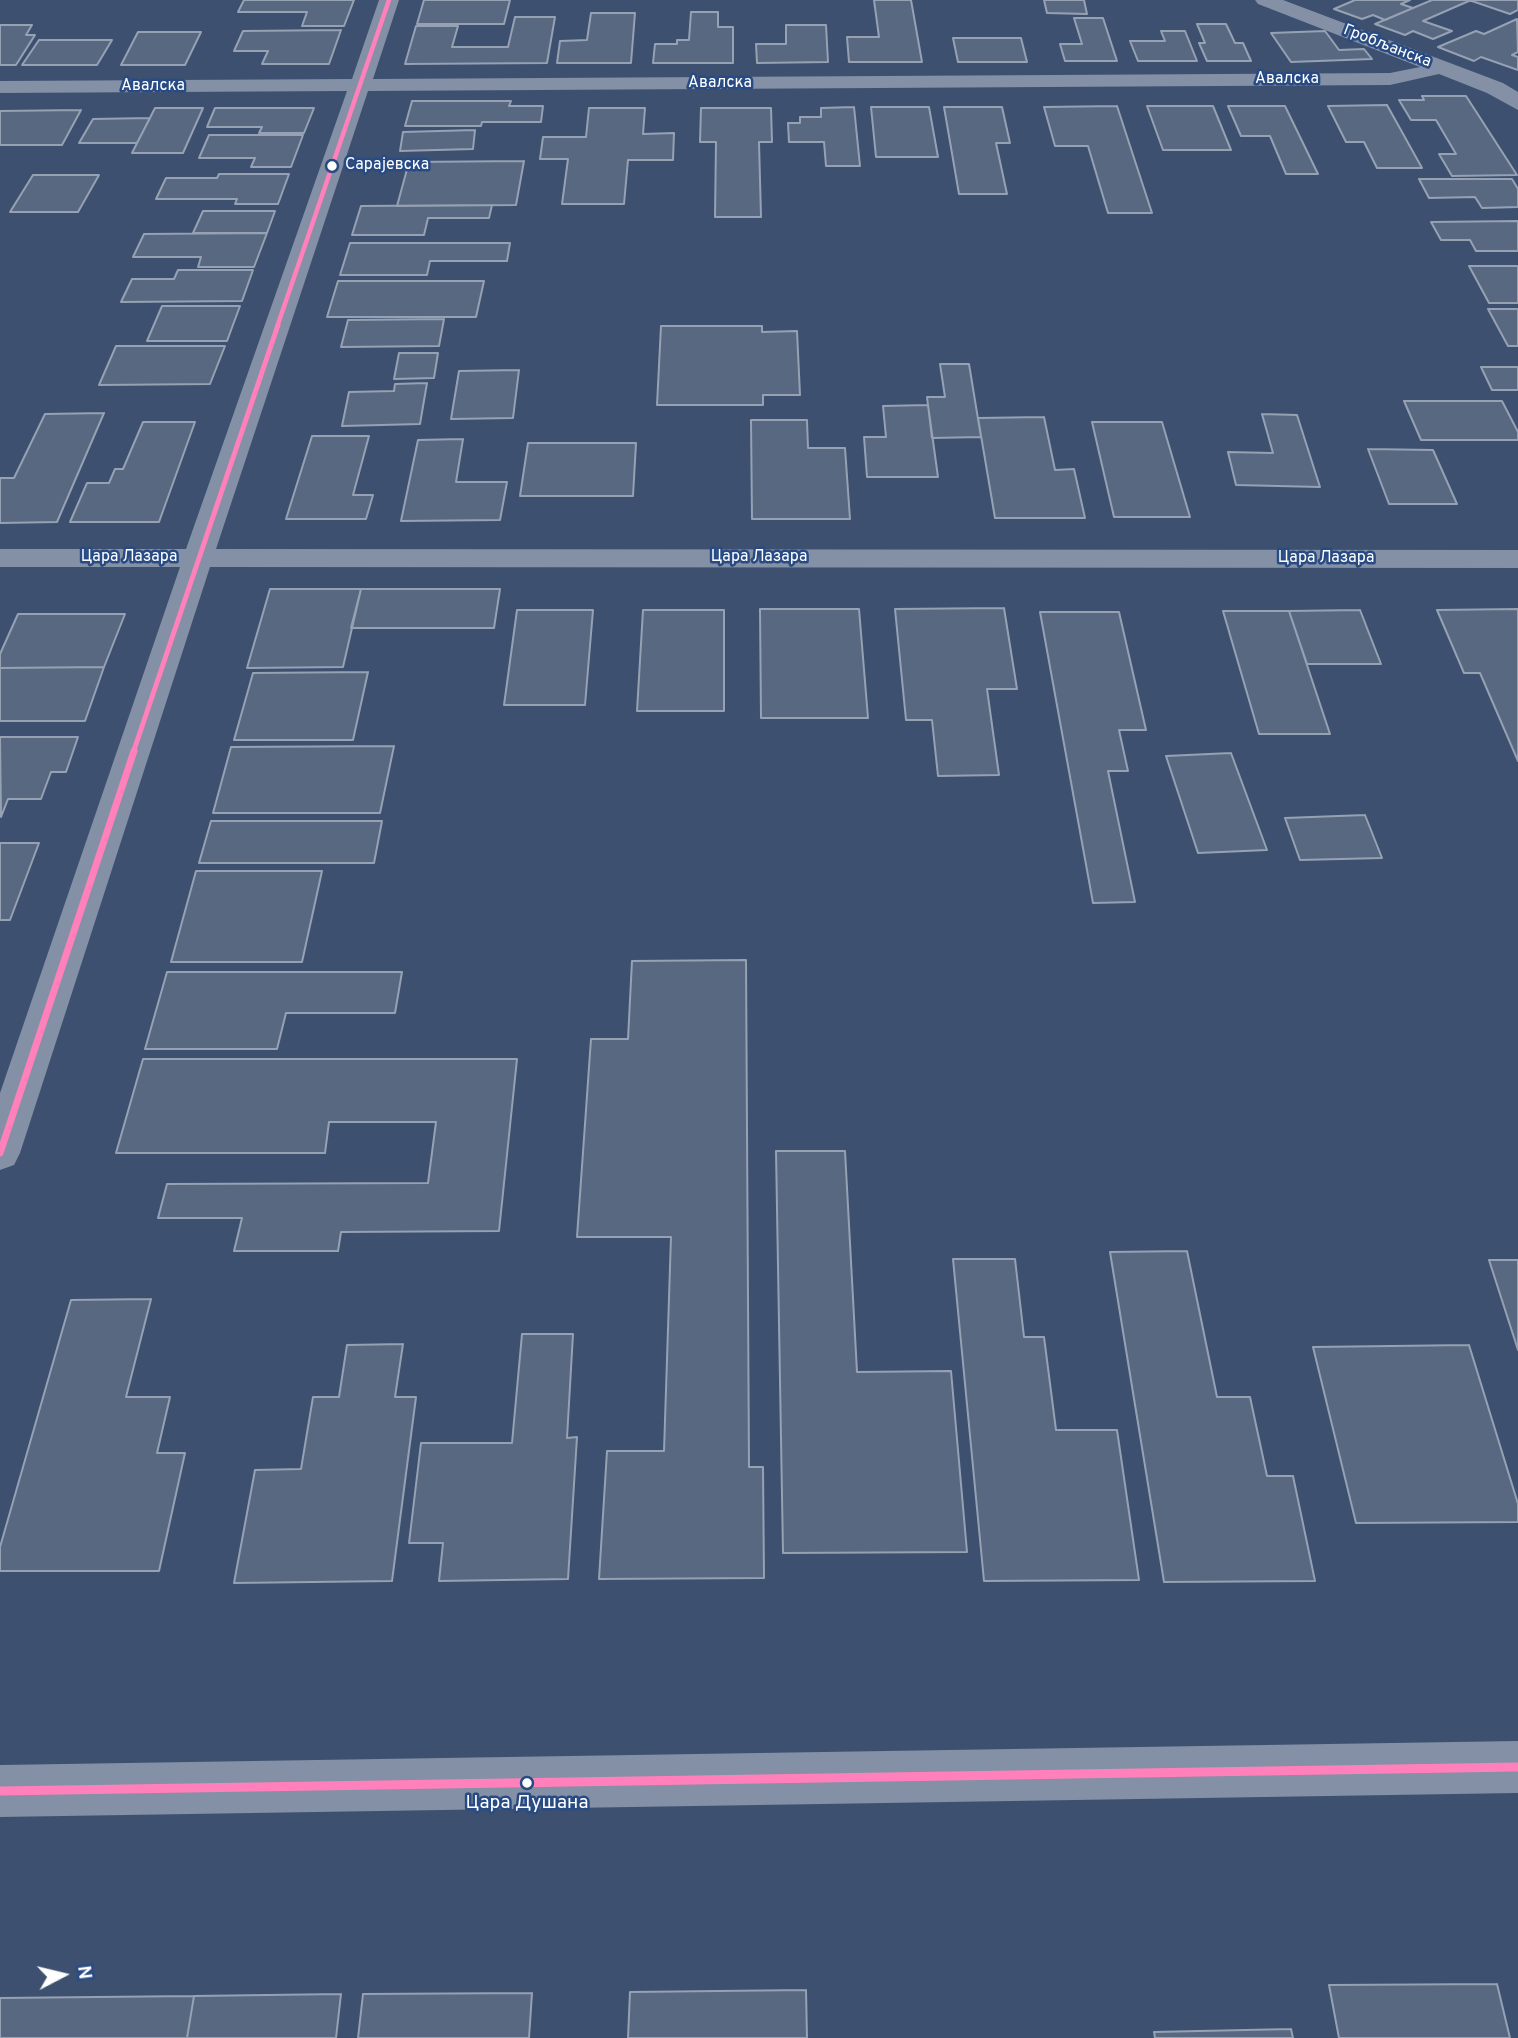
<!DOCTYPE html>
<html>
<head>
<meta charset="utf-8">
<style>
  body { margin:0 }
  #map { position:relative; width:1518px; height:2038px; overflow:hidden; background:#3d506f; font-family:Overpass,sans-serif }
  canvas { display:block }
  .north { position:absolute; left:28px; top:1940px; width:70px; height:70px; -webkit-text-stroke:5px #294b83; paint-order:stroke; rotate:83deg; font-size:19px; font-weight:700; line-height:28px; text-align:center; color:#fff }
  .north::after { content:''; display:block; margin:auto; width:24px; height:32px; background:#fff; clip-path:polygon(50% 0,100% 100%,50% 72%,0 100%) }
</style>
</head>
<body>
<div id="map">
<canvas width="1518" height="2038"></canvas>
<div class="north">N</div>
</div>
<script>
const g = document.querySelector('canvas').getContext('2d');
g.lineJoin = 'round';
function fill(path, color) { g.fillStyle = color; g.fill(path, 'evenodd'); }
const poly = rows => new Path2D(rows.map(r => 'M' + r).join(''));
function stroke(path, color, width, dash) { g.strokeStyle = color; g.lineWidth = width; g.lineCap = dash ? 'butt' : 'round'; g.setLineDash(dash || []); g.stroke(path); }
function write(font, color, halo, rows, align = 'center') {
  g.font = font + ' Overpass,sans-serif'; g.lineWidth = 5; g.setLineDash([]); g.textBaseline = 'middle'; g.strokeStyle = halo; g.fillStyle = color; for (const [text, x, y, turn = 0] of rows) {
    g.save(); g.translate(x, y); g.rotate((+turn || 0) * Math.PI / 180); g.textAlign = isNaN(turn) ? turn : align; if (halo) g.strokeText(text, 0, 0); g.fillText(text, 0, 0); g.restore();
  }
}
const building = poly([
  [244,0,354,0,344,26,302,26,307,12,238,12,244,0],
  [424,0,510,0,504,24,417,24,424,0],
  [874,0,911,0,922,62,849,62,847,37,879,37,874,0],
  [1044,0,1084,0,1087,14,1047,13,1044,0],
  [1355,0,1410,0,1401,4,1413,8,1385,20,1373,15,1362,19,1334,9,1355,0],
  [1432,0,1471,0,1423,21,1452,31,1433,39,1413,31,1405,35,1375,24,1432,0],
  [1469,0,1518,0,1518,10,1510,14,1469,0],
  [691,12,718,12,718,27,733,27,733,63,653,63,655,44,677,44,677,40,689,40,691,12],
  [591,13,635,13,631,63,557,63,560,41,587,40,591,13],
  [515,17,555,17,547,63,405,64,416,26,458,26,452,47,508,47,515,17],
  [1074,18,1103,18,1117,61,1065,61,1060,44,1082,44,1074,18],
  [1517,19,1518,52,1512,55,1518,57,1518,70,1481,57,1474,61,1438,47,1476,31,1484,34,1517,19],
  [1197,24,1226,24,1235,43,1243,43,1251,61,1207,61,1199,43,1205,43,1197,24],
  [0,25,32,25,26,35,35,35,16,65,0,65,0,25],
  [786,25,826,25,828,62,757,63,756,44,786,44,786,25],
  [341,30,329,64,262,64,268,51,234,51,243,31,341,30],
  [1161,31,1185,31,1197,61,1138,61,1130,41,1165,41,1161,31],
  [1325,31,1339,50,1364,49,1372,59,1291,62,1271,33,1325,31],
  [138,32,201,32,185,65,121,65,138,32],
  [953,38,1021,38,1027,62,958,62,953,38],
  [39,40,112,40,97,65,22,65,39,40],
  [1422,96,1466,96,1517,175,1452,176,1439,154,1456,154,1436,120,1411,120,1399,100,1424,100,1422,96],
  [412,101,511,101,509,106,543,106,541,122,482,122,481,126,405,126,412,101],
  [1387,105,1422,168,1377,168,1364,142,1346,142,1328,106,1387,105],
  [1117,106,1152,213,1108,213,1088,146,1055,146,1044,107,1117,106],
  [1147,106,1213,106,1231,150,1163,150,1147,106],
  [1228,106,1285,106,1318,174,1286,174,1270,136,1241,136,1228,106],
  [854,107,860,166,826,166,824,142,789,142,788,123,800,123,800,117,821,117,821,108,854,107],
  [871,107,929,107,938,157,876,157,871,107],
  [944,107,1002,107,1010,143,996,143,1007,194,959,194,944,107],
  [155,108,203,108,183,153,132,153,155,108],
  [215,108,314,108,304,133,259,133,262,127,207,127,215,108],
  [589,108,645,108,643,134,674,133,673,160,628,160,624,204,562,204,568,159,540,159,543,137,586,137,589,108],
  [701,108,771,108,772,142,759,142,761,217,715,217,716,142,700,142,701,108],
  [81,110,62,145,0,145,0,111,81,110],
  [150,118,137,143,79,143,93,119,150,118],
  [475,130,473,149,400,151,403,132,475,130],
  [209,135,303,135,291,167,251,167,255,158,199,158,209,135],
  [524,161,516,205,397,206,409,162,524,161],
  [219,174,289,174,278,204,235,204,237,199,156,199,166,178,217,178,219,174],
  [33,175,99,175,78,212,10,212,33,175],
  [1419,179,1512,179,1518,189,1518,207,1482,208,1475,197,1429,198,1419,179],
  [492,205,489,218,428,218,424,235,352,235,361,206,492,205],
  [203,211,275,211,267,233,193,233,203,211],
  [1518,221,1518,251,1476,251,1470,240,1441,240,1431,222,1518,221],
  [267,233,254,267,198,267,201,257,133,257,144,234,267,233],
  [350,243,510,243,507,261,430,261,427,275,340,275,350,243],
  [1469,266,1518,266,1518,303,1489,303,1469,266],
  [178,270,253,270,242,301,121,302,132,279,174,279,178,270],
  [338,281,484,281,476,317,327,317,338,281],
  [162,306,240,306,227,341,147,341,162,306],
  [1488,309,1518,309,1518,346,1508,346,1488,309],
  [444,319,439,346,341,347,348,320,444,319],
  [661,326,762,326,762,332,797,331,800,395,763,395,763,405,657,405,661,326],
  [116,346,225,346,210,384,99,385,116,346],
  [399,353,438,353,434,378,394,379,399,353],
  [940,364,969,364,981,437,932,438,927,397,945,397,940,364],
  [1481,367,1518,367,1518,390,1492,390,1481,367],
  [519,370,513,418,451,419,459,371,519,370],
  [427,383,420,424,342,426,349,392,394,391,395,384,427,383],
  [1404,401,1502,401,1518,432,1518,440,1421,440,1404,401],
  [928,405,938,477,867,477,864,437,886,437,883,406,928,405],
  [104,413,57,522,0,523,0,478,14,478,45,414,104,413],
  [1262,414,1297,415,1320,487,1236,485,1228,452,1273,453,1262,414],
  [1044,417,1055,470,1074,469,1085,518,995,518,978,418,1044,417],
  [751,420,807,420,808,448,845,448,850,519,752,519,751,420],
  [143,422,195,422,159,522,70,522,87,483,109,483,115,469,123,469,143,422],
  [1092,422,1162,422,1190,517,1114,517,1092,422],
  [312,436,369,436,353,495,373,495,366,519,286,519,312,436],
  [463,439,456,482,507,482,500,520,401,521,418,440,463,439],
  [528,443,636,443,633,496,520,496,528,443],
  [1368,449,1433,450,1457,504,1389,504,1368,449],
  [270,589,361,589,343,667,247,668,270,589],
  [361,589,500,589,494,628,351,628,361,589],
  [1004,608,1017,689,987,689,999,775,938,776,932,720,906,720,895,609,1004,608],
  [760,609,859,609,868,718,761,718,760,609],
  [1518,609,1518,761,1480,673,1464,673,1437,610,1518,609],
  [517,610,593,610,585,705,504,705,517,610],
  [643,610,724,610,724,711,637,711,643,610],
  [1360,610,1381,664,1307,664,1289,611,1360,610],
  [1223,611,1289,611,1330,734,1259,734,1223,611],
  [1040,612,1119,612,1146,730,1119,730,1128,771,1108,771,1135,902,1093,903,1040,612],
  [18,614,125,614,104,667,0,668,0,654,18,614],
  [104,667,85,721,0,721,0,668,104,667],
  [368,672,353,740,234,740,253,673,368,672],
  [0,737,78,737,66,772,51,772,41,799,8,799,1,817,0,737],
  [394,746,380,813,213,813,231,747,394,746],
  [1231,753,1267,850,1198,853,1166,756,1231,753],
  [1365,815,1382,858,1300,860,1285,818,1365,815],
  [211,821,382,821,374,863,199,863,211,821],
  [0,843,39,843,10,920,0,920,0,843],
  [196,871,322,871,302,962,171,962,196,871],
  [746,960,749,1467,763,1467,764,1578,599,1579,607,1451,664,1451,671,1237,577,1237,591,1039,628,1039,632,961,746,960],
  [167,972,402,972,395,1013,286,1013,277,1049,145,1049,167,972],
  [143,1059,517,1059,499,1231,341,1232,338,1251,234,1251,242,1218,158,1218,167,1184,428,1183,436,1122,329,1122,325,1153,116,1153,143,1059],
  [776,1151,845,1151,857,1372,951,1371,967,1552,783,1553,776,1151],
  [1187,1251,1217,1397,1250,1397,1267,1476,1293,1476,1315,1581,1164,1582,1110,1252,1187,1251],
  [953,1259,1015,1259,1024,1337,1044,1337,1056,1430,1117,1430,1139,1580,984,1581,953,1259],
  [1489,1260,1518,1260,1518,1350,1489,1260],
  [151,1299,126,1397,170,1397,157,1453,185,1453,159,1571,0,1571,0,1547,71,1300,151,1299],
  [522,1334,573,1334,567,1438,577,1437,568,1579,439,1581,443,1543,409,1543,421,1443,512,1443,522,1334],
  [403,1344,395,1397,416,1397,392,1581,234,1583,255,1470,301,1469,313,1397,339,1397,347,1345,403,1344],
  [1469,1345,1518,1504,1518,1522,1356,1523,1313,1347,1469,1345],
  [1497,1984,1510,2038,1339,2038,1329,1985,1497,1984],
  [806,1990,807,2038,628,2038,630,1992,806,1990],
  [532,1993,529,2038,358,2038,363,1994,532,1993],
  [341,1994,336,2038,187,2038,194,1996,341,1994],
  [194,1996,187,2038,0,2038,0,1998,194,1996],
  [1291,2029,1293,2038,1155,2038,1154,2032,1291,2029]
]);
fill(building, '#586880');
stroke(building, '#96a1b3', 2);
fill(poly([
  [379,0,399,0,373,79,1390,73,1420,67,1258,4,1255,0,1283,0,1503,83,1518,92,1518,110,1487,93,1439,74,1390,85,368,91,216,549,1518,550,1518,568,210,567,20,1153,14,1165,0,1170,0,1093,180,567,0,567,0,549,186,549,347,91,0,93,0,81,352,79,379,0]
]), '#8390a5');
fill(poly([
  [1518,1741,1518,1793,0,1817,0,1765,1518,1741]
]), '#8390a5');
stroke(poly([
  [277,327,389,0]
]), '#ff80ba', 4.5);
stroke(poly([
  [133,753,278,325]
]), '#ff80ba', 5);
stroke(poly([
  [0,1153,134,751]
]), '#ff80ba', 7);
stroke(poly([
  [0,1791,1518,1767]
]), '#ff80ba', 9);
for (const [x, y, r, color] of [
  [332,166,6,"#fff"],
  [527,1783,6,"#fff"]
]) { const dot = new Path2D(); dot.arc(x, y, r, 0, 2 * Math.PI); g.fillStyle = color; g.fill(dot); stroke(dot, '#294b83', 2.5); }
write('16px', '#fff', '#294b83', [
  ["Гробљанска",1387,47,21],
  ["Авалска",1287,80],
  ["Авалска",720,84],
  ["Авалска",153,87],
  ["Цара Лазара",129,558],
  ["Цара Лазара",759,558],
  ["Цара Лазара",1326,559]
]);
write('16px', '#fff', '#294b83', [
  ["Сарајевска",345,166]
], 'left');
write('19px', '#fff', '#294b83', [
  ["Цара Душана",527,1804]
]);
</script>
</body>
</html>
